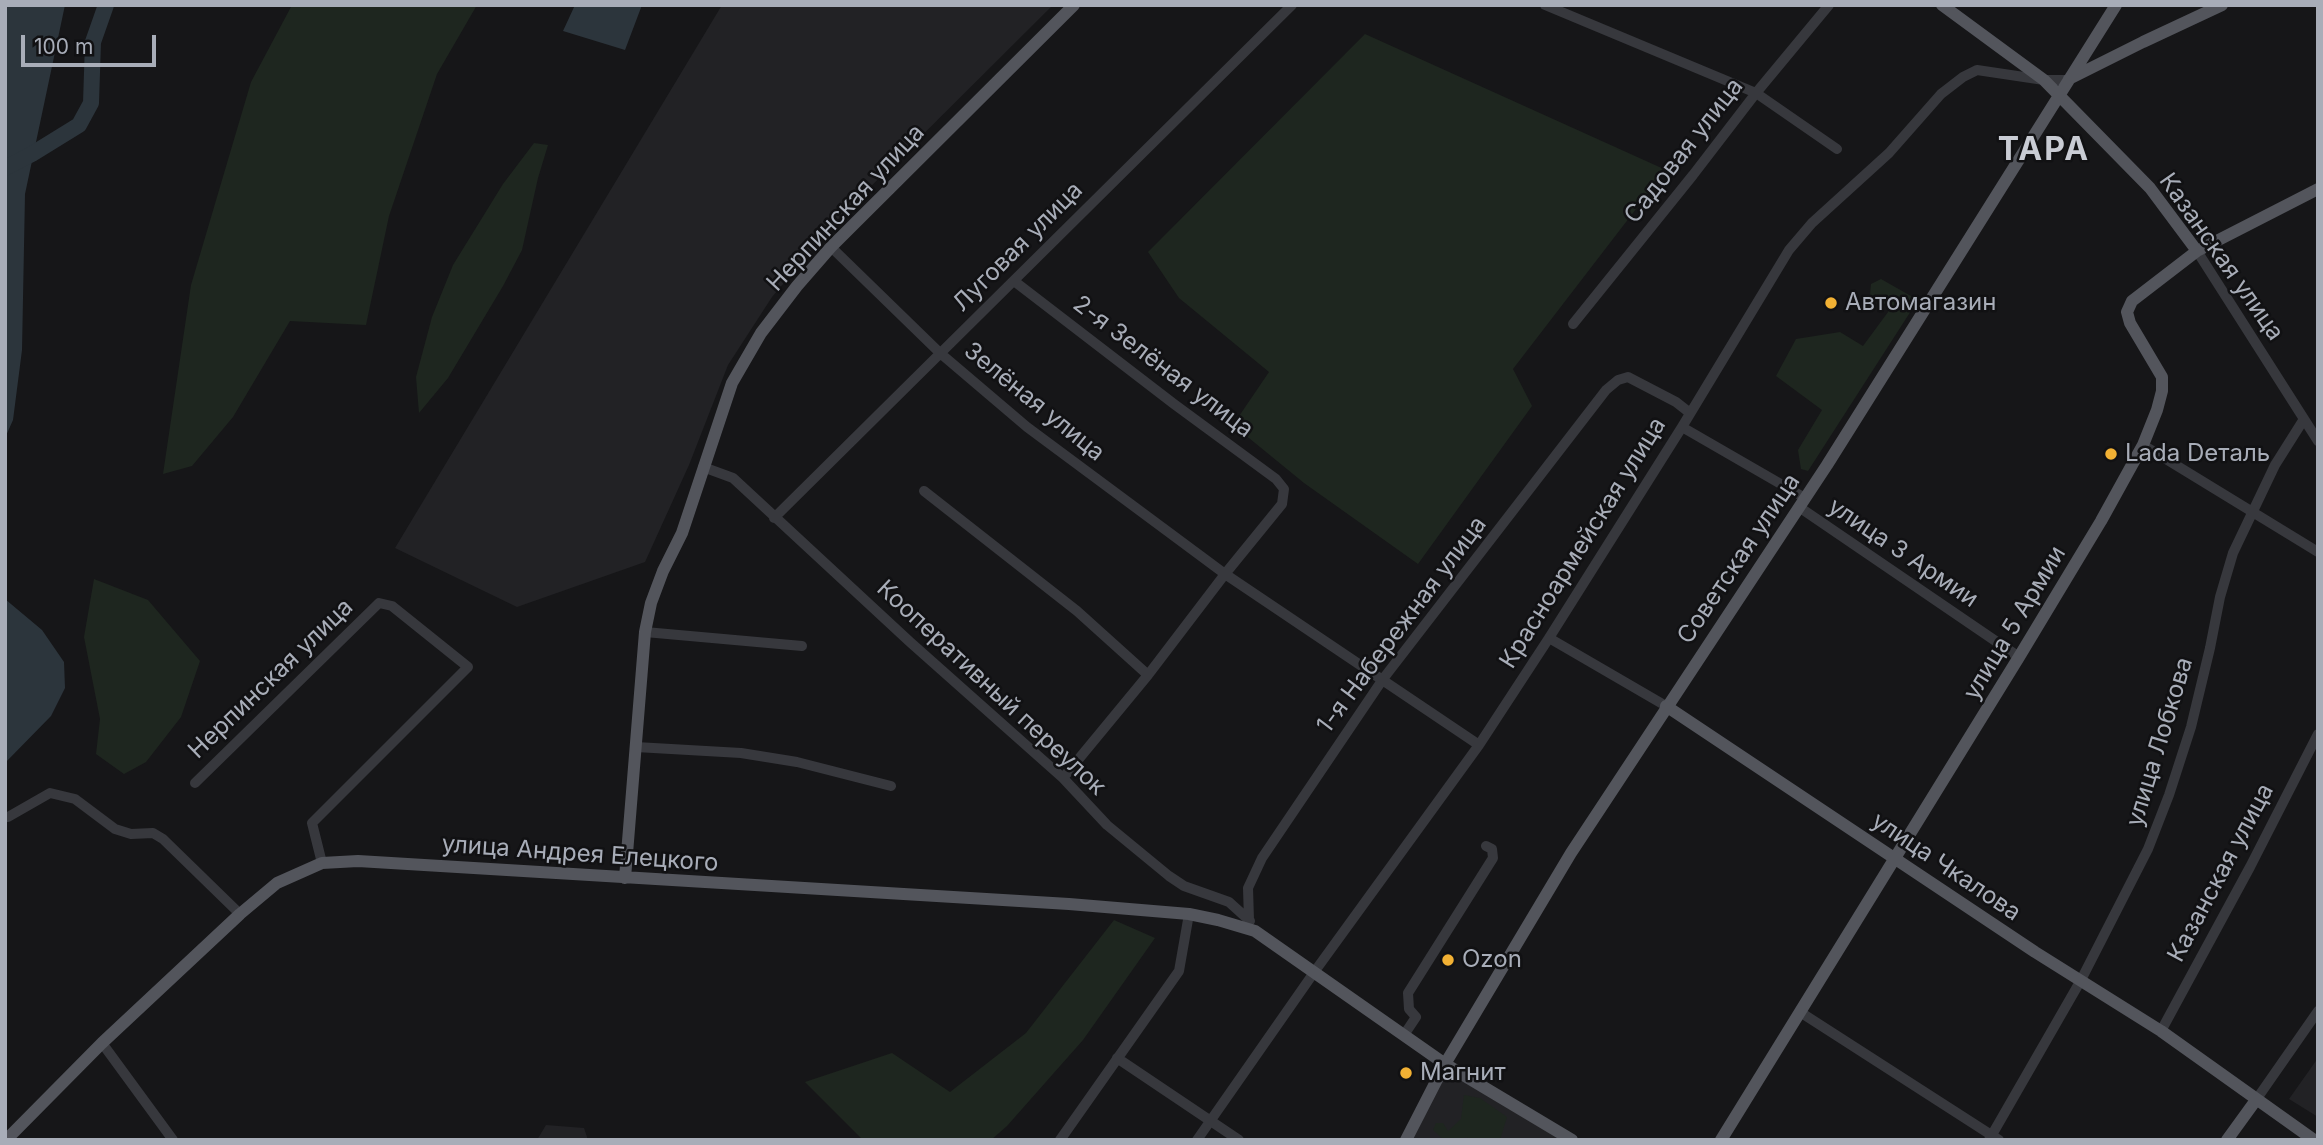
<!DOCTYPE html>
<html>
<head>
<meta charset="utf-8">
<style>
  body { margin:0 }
  #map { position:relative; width:2323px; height:1145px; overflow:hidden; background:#161618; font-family:Inter,sans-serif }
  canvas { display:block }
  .frame { position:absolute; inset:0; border:7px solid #a8adb8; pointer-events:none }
  .scale { position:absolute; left:21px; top:35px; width:135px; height:32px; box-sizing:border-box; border:4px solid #a8adb8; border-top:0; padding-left:9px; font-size:21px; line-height:24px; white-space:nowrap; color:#a8adb8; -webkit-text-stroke:5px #111113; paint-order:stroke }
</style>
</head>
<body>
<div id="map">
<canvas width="2323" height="1145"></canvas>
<div class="frame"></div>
<div class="scale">100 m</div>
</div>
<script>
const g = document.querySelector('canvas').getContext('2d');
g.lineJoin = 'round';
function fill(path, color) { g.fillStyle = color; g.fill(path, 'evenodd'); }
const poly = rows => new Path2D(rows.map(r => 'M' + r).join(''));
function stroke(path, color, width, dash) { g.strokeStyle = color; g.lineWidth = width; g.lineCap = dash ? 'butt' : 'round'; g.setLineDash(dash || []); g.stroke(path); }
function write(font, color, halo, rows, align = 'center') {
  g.font = font + ' Inter,sans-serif'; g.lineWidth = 5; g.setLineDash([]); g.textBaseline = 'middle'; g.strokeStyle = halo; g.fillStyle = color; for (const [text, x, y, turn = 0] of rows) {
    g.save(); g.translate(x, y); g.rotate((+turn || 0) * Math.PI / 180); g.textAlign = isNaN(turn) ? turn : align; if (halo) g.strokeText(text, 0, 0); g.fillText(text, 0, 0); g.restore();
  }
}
fill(poly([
  [722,5,1053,5,835,222,772,297,728,365,689,465,645,562,517,607,395,548],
  [2318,1058,2318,1117,2289,1099],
  [1445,1064,1572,1140,1406,1140],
  [546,1125,584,1128,588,1140,537,1140]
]), '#222225');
fill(poly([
  [292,5,477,5,437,74,389,216,366,325,290,321,233,417,192,466,163,474,191,285,251,82],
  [1365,34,1666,170,1513,369,1532,406,1418,564,1304,483,1233,425,1269,372,1179,298,1148,252],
  [534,143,548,145,538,178,522,250,503,286,448,378,419,413,416,377,432,317,453,265,503,184],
  [1881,279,1918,300,1808,471,1801,469,1798,450,1822,410,1776,376,1796,339,1840,332,1863,346,1891,308,1870,295,1871,284],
  [94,579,148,600,200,661,181,717,146,762,124,774,96,754,100,719,84,637],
  [1114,920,1155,938,1083,1040,1007,1126,991,1140,863,1140,805,1082,892,1053,950,1092,1026,1033],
  [1464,1095,1480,1098,1507,1117,1500,1140,1474,1140,1465,1137,1465,1140,1444,1140,1433,1130,1436,1123,1443,1123,1448,1131,1461,1119]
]), '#1e261f');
fill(poly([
  [5,5,65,5,25,194,22,350,13,420,5,438],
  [575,5,642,5,625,50,563,31],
  [5,599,42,630,64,662,65,688,51,716,5,763]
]), '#2c353c');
stroke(poly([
  [5,168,32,154,79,125,91,103,93,42,106,5]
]), '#2c353c', 16);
stroke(poly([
  [1545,5,1756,93,1837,149],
  [831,247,940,353,1027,427,1225,574,1479,745],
  [2197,251,2318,441],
  [1014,281,1174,404,1276,479,1284,489,1282,504,1225,574,1148,675,1063,778],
  [1573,324,1693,175,1756,93,1829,5],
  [1682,427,1805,498],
  [2143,445,2318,552],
  [703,467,733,478,910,642,1063,778,1107,825,1169,876,1184,886,1229,902,1250,921],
  [924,491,1077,611,1148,675],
  [1799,507,2019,657],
  [774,518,1292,5],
  [645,632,802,646],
  [1549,638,1666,706],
  [636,747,741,753,797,762,891,786],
  [195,783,379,603,392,606,468,667,312,823,322,863],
  [8,817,50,793,75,799,115,829,131,834,153,833,163,839,240,914],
  [1249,920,1248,888,1262,858,1383,679,1606,390,1618,380,1628,377,1676,402,1690,413],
  [1800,1012,1999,1140],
  [2161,1031,2250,867,2318,734],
  [1404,1035,1416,1017,1409,1009,1408,993,1493,858,1492,849,1486,846],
  [102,1043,173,1140],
  [1117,1058,1239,1140],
  [2256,1100,2318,1011],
  [1060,1140,1179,971,1189,914],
  [1197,1140,1315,971,1479,745,1549,638,1682,427,1789,250,1812,223,1889,153,1941,94,1963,77,1977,70,2044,80,2069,80],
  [1989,1140,2081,980,2148,849,2169,795,2191,727,2210,648,2220,597,2233,553,2275,465,2304,419]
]), '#37383d', 10);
stroke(poly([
  [1942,5,2044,80,2150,188,2197,251],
  [2069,79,2143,42,2222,5],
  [1666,706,2035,952,2161,1031,2314,1140],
  [625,878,645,632,651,603,663,571,682,533,732,383,761,333,797,286,831,247,1074,5],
  [6,1140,102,1043,240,914,277,883,322,863,358,861,1069,904,1189,914,1218,920,1255,931,1445,1064,1572,1140],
  [1406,1140,1445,1064,1571,853,1827,465,2116,5],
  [1721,1140,2019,657,2101,521,2143,445,2157,410,2162,391,2162,377,2130,323,2127,312,2132,301,2197,251,2318,189],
  [2227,1140,2256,1100]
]), '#53555c', 12);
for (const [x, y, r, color] of [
  [1831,303,7,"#f2b134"],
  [2111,454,7,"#f2b134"],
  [1448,960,7,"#f2b134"],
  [1406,1073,7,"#f2b134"]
]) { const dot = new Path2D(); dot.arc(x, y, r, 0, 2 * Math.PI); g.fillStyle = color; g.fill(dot); stroke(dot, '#111113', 2.5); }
write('24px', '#a8adb8', '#111113', [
  ["Садовая улица",1684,151,-52],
  ["Нерпинская улица",846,208,-47],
  ["Луговая улица",1018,247,-45],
  ["Казанская улица",2221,257,55],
  ["2-я Зелёная улица",1163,367,37],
  ["Зелёная улица",1034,402,39],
  ["Красноармейская улица",1583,543,-58],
  ["улица 3 Армии",1903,553,34],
  ["Советская улица",1739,559,-56],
  ["улица 5 Армии",2015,623,-59],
  ["1-я Набережная улица",1402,625,-53],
  ["Нерпинская улица",271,679,-44],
  ["Кооперативный переулок",991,688,43],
  ["улица Лобкова",2160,742,-73],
  ["улица Андрея Елецкого",580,854,4],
  ["улица Чкалова",1946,867,34],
  ["Казанская улица",2221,873,-62]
]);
write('24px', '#a8adb8', '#111113', [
  ["Автомагазин",1845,303],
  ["Lada Dеталь",2125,454],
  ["Ozon",1462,960],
  ["Магнит",1420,1073]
], 'left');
g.letterSpacing = '2px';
write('bold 32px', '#c9ccd4', '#111113', [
  ["ТАРА",2044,150]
]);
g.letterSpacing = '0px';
</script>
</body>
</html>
